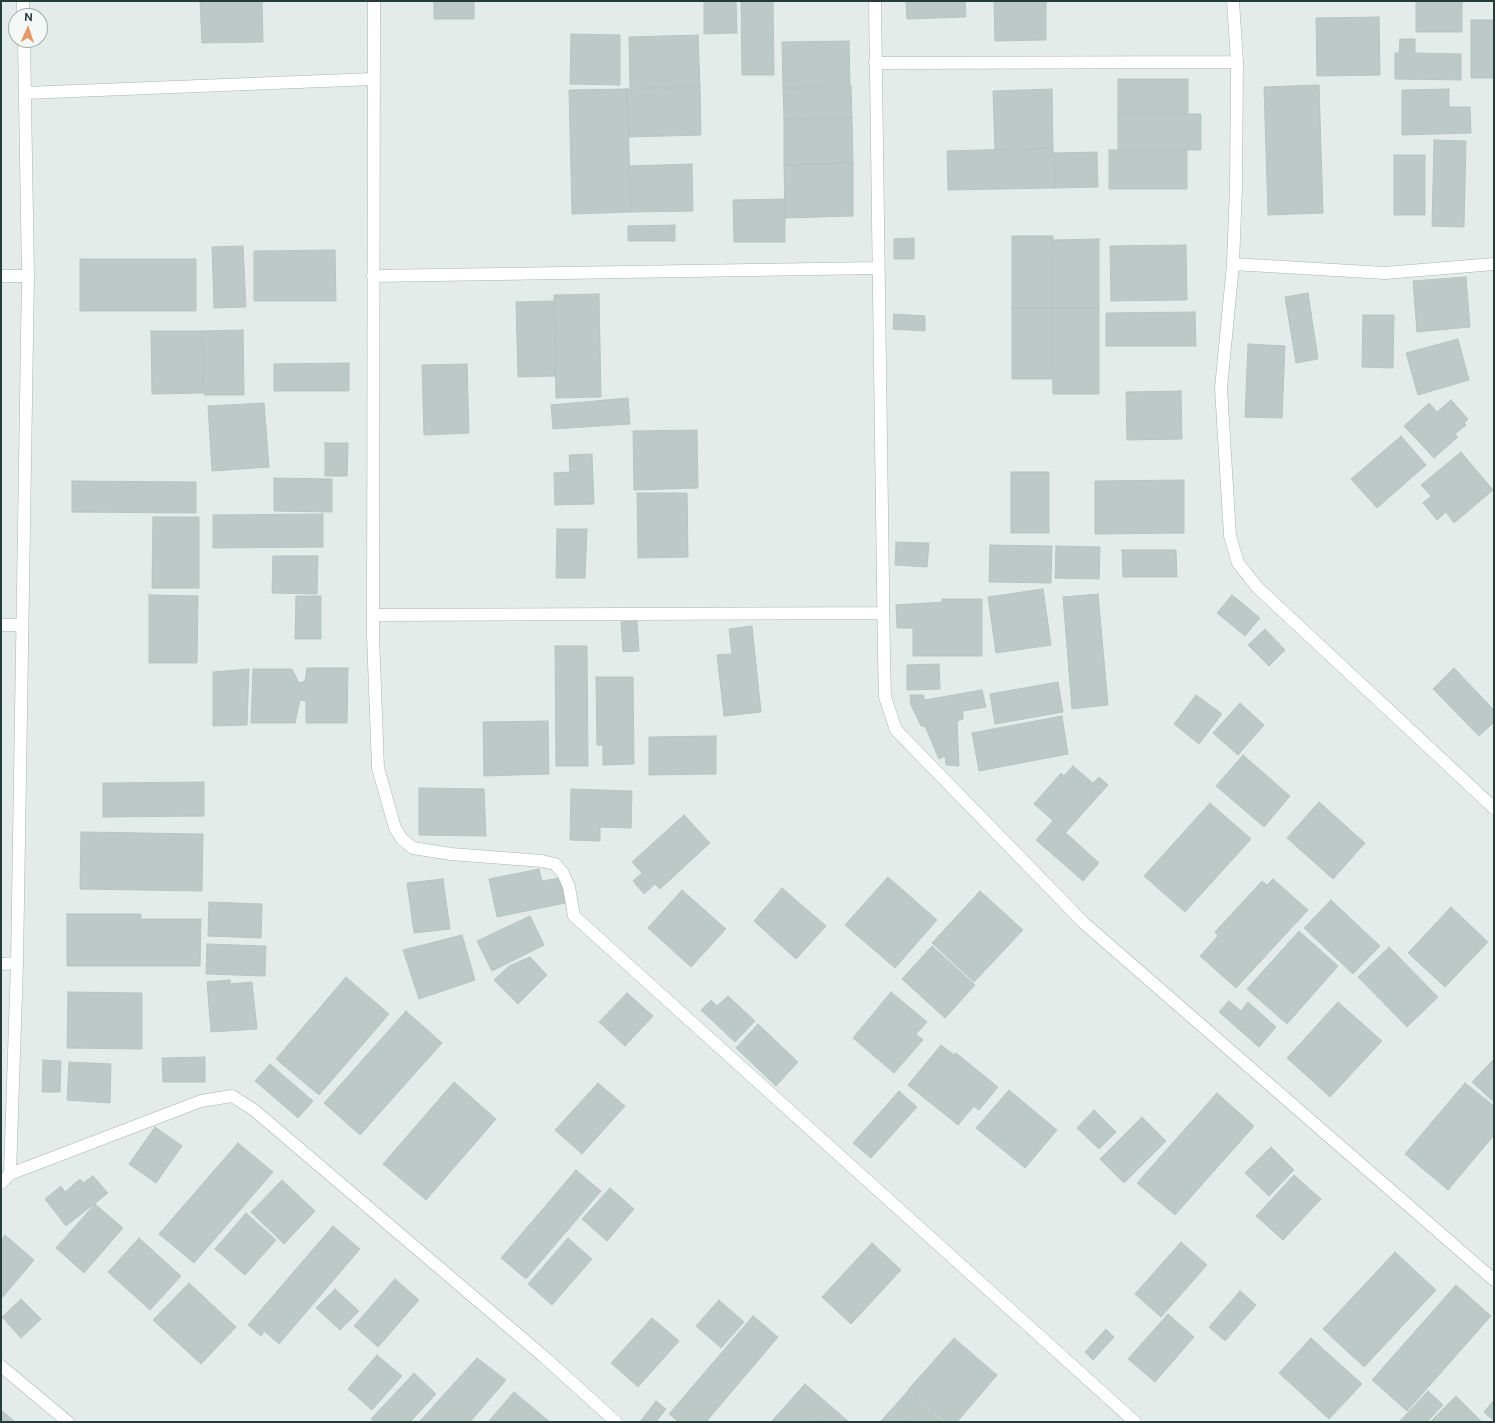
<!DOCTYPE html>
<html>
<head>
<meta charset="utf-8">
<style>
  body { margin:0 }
  #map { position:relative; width:1495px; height:1423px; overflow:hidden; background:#e4ece9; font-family:"Public Sans",sans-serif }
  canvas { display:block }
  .frame { position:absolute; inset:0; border:2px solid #253c39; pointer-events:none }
  .north { position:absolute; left:8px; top:8px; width:40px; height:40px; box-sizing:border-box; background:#f4f9f7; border:1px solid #a1adab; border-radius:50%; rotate:3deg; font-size:11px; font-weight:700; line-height:16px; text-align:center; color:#253c39 }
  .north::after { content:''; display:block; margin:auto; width:14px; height:18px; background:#e69968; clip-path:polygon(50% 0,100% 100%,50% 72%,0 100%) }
</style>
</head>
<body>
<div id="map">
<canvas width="1495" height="1423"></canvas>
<div class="frame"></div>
<div class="north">N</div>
</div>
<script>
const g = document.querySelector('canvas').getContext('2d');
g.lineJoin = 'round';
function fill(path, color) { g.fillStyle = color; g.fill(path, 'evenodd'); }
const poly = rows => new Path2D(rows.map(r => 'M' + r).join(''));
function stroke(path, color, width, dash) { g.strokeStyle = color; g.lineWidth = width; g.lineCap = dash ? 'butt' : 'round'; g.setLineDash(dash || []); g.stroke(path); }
const building = poly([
  [200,1,262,1,263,42,202,43,200,1],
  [434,1,474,1,474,19,434,19,434,1],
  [704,1,736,1,737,33,704,34,704,1],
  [741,1,773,1,774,75,742,75,741,1],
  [906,1,965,1,966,17,907,19,906,1],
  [994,1,1046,1,1046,40,995,41,994,1],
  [1416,1,1462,1,1462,32,1416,32,1416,1],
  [1379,17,1380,75,1317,76,1316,18,1379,17],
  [1471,20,1494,20,1494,78,1471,78,1471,20],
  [571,34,620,35,620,85,570,84,571,34],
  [698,35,700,87,630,88,629,37,698,35],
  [1400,39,1415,39,1415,53,1461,54,1461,80,1395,79,1395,53,1399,53,1400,39],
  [849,41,850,87,783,88,782,42,849,41],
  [1118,79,1188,79,1188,114,1118,114,1118,79],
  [1319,85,1323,213,1268,215,1264,87,1319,85],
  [851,86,852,118,784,119,783,88,851,86],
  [700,87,701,135,629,137,627,89,700,87],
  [627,89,631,212,572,214,569,90,627,89],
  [1052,89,1053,148,995,150,993,91,1052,89],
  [1449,89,1449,107,1470,107,1471,133,1402,135,1402,90,1449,89],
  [1118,114,1201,114,1201,150,1118,150,1118,114],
  [852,118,853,163,784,165,784,119,852,118],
  [1434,140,1466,141,1464,227,1432,226,1434,140],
  [1053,148,1055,188,948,190,947,151,1053,148],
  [1109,150,1187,150,1187,189,1109,189,1109,150],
  [1097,152,1098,187,1055,188,1054,153,1097,152],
  [1394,155,1425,155,1425,215,1394,215,1394,155],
  [853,163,853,216,785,218,784,165,853,163],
  [692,164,693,211,631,212,629,166,692,164],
  [785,199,785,242,734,242,733,200,785,199],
  [675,225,675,241,628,241,628,226,675,225],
  [1012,236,1053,236,1052,308,1012,308,1012,236],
  [914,238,914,259,894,259,894,239,914,238],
  [1099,239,1099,308,1052,308,1052,240,1099,239],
  [1186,245,1187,300,1111,301,1110,246,1186,245],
  [243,246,246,307,214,308,212,247,243,246],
  [335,250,336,301,254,301,254,251,335,250],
  [80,259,196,259,196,311,80,311,80,259],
  [1466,277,1470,327,1417,332,1413,281,1466,277],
  [1308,293,1318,359,1296,363,1285,297,1308,293],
  [599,294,601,397,556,398,554,295,599,294],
  [554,301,555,376,518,377,516,302,554,301],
  [1012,308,1052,308,1052,379,1012,379,1012,308],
  [1052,308,1099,308,1099,394,1053,394,1052,308],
  [1195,312,1196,346,1106,346,1106,313,1195,312],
  [894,314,925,316,925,331,893,329,894,314],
  [1363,315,1394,315,1393,368,1362,367,1363,315],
  [243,330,244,395,204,395,202,331,243,330],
  [151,331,202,331,203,393,152,394,151,331],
  [1458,339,1469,380,1418,395,1406,353,1458,339],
  [1248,344,1285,346,1282,418,1245,417,1248,344],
  [349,363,349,391,274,391,274,364,349,363],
  [467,364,469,433,424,435,422,365,467,364],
  [1181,391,1182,439,1127,440,1126,392,1181,391],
  [628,398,630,424,553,429,551,405,628,398],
  [1451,400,1468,419,1464,423,1466,425,1455,434,1458,437,1434,458,1404,426,1429,403,1437,412,1451,400],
  [264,403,269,467,212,471,208,406,264,403],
  [697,430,698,488,634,490,633,431,697,430],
  [1401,436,1426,465,1377,508,1351,479,1401,436],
  [325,443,348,443,347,476,325,476,325,443],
  [1461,452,1493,490,1454,523,1446,512,1437,520,1423,503,1431,496,1421,485,1461,452],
  [592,454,594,504,555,505,554,473,570,472,569,455,592,454],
  [1011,472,1049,472,1049,533,1011,533,1011,472],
  [274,478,332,479,332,512,274,511,274,478],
  [1184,480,1184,533,1095,534,1095,481,1184,480],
  [72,481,196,482,196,513,72,512,72,481],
  [637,493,687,493,688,557,638,558,637,493],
  [323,514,323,547,213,548,213,515,323,514],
  [153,517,199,517,199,588,152,588,153,517],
  [557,529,587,529,585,578,556,578,557,529],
  [896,542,929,543,927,567,895,565,896,542],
  [990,545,1052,546,1051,583,989,582,990,545],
  [1056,546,1100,547,1099,579,1055,578,1056,546],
  [1122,550,1176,550,1177,577,1123,577,1122,550],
  [273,556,318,556,317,594,272,593,273,556],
  [1043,589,1051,645,996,653,988,597,1043,589],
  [1098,594,1108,705,1072,709,1063,597,1098,594],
  [149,595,198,596,197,663,149,663,149,595],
  [1232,595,1260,618,1245,636,1217,613,1232,595],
  [296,596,321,596,321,639,295,639,296,596],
  [942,599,982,599,982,656,913,656,913,628,897,628,896,605,942,602,942,599],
  [637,621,639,651,623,652,621,622,637,621],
  [752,626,761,712,724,716,717,655,732,654,729,629,752,626],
  [1265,629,1285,650,1269,666,1248,645,1265,629],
  [555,646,587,646,588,766,556,766,555,646],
  [939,664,940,689,907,690,907,665,939,664],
  [307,668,348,668,347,723,306,723,306,701,300,700,295,723,251,723,253,669,292,669,299,683,305,681,307,668],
  [1454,668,1494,710,1494,722,1479,736,1433,689,1454,668],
  [249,669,247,725,213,726,213,672,249,669],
  [596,677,633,677,634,764,603,765,603,745,597,745,596,677],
  [1058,682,1063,712,995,724,990,694,1058,682],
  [982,690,986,707,963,711,963,719,957,721,959,766,946,765,945,756,939,759,925,726,921,726,911,705,910,695,923,695,925,700,982,690],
  [1196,695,1222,714,1199,744,1174,724,1196,695],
  [1240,703,1264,725,1238,755,1213,733,1240,703],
  [1062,716,1068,754,979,771,972,733,1062,716],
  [548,721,549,774,484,776,483,722,548,721],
  [716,736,716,774,649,775,649,737,716,736],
  [1243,755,1290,796,1264,827,1216,786,1243,755],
  [1073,766,1093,783,1099,777,1108,785,1066,832,1034,804,1061,773,1064,776,1073,766],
  [204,782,204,816,103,817,103,783,204,782],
  [419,788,484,789,486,836,419,835,419,788],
  [571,789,632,791,631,828,600,827,600,841,570,840,571,789],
  [1319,802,1365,843,1333,879,1287,838,1319,802],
  [1210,803,1251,839,1185,912,1144,876,1210,803],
  [684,815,710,843,660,889,655,884,644,894,633,881,642,873,632,862,684,815],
  [1053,821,1099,863,1083,881,1036,840,1053,821],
  [81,832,203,834,202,891,80,889,81,832],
  [539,869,542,881,560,878,565,903,497,917,489,879,539,869],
  [888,877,937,920,895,968,845,925,888,877],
  [443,879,450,929,414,933,407,883,443,879],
  [1273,879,1308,910,1236,988,1200,956,1218,936,1215,932,1262,881,1267,885,1273,879],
  [782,888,826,926,796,959,754,921,782,888],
  [682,890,726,929,691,967,648,928,682,890],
  [980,891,1023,930,974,982,932,943,980,891],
  [1331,900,1380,946,1353,974,1304,928,1331,900],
  [209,902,262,904,261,938,208,936,209,902],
  [1451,907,1488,942,1445,987,1408,953,1451,907],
  [67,914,141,914,141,919,201,919,200,966,67,966,67,914],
  [530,916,544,945,492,971,477,941,530,916],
  [1299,931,1338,966,1287,1024,1247,989,1299,931],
  [462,935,475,980,419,999,403,950,462,935],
  [207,944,266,946,265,976,206,974,207,944],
  [932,946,975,985,945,1018,902,979,932,946],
  [1389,947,1438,997,1407,1027,1358,977,1389,947],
  [530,957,547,975,518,1004,494,980,509,966,530,957],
  [346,977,389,1014,319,1095,276,1059,346,977],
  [230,980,230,984,252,982,257,1029,211,1032,207,982,230,980],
  [68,992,142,993,142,1049,67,1048,68,992],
  [891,992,927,1022,916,1034,923,1040,894,1073,853,1038,891,992],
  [627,993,653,1016,625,1046,599,1022,627,993],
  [728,996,755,1021,735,1042,701,1010,711,1000,717,1006,728,996],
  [1229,1001,1241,1011,1248,1002,1276,1027,1259,1047,1219,1012,1229,1001],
  [1338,1002,1382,1041,1330,1097,1287,1058,1338,1002],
  [406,1011,442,1043,360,1135,324,1103,406,1011],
  [758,1024,798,1062,776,1086,736,1048,758,1024],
  [941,1045,954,1055,956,1053,998,1087,979,1110,974,1106,958,1125,908,1085,941,1045],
  [205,1057,205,1082,163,1082,162,1058,205,1057],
  [1494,1059,1494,1102,1472,1082,1494,1059],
  [43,1060,61,1061,60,1092,42,1092,43,1060],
  [69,1062,111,1064,110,1103,67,1100,69,1062],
  [270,1064,313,1101,298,1118,255,1081,270,1064],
  [454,1082,496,1119,426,1200,383,1164,454,1082],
  [598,1083,625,1106,582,1154,555,1130,598,1083],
  [1465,1083,1494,1106,1494,1135,1448,1190,1405,1154,1465,1083],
  [1009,1090,1057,1130,1025,1168,976,1128,1009,1090],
  [899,1091,917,1107,871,1158,853,1143,899,1091],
  [1217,1093,1254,1126,1175,1215,1137,1183,1217,1093],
  [1094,1110,1116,1132,1099,1149,1077,1128,1094,1110],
  [1142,1117,1166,1141,1124,1183,1100,1159,1142,1117],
  [155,1127,182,1146,156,1183,129,1164,155,1127],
  [238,1143,273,1172,194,1263,159,1234,238,1143],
  [1271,1147,1294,1170,1269,1196,1245,1173,1271,1147],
  [576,1170,601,1191,526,1279,501,1258,576,1170],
  [1294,1175,1321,1199,1283,1240,1256,1216,1294,1175],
  [93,1176,108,1193,66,1226,45,1199,61,1186,65,1192,80,1179,83,1183,93,1176],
  [282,1180,315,1211,284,1244,251,1212,282,1180],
  [610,1188,634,1209,607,1241,582,1219,610,1188],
  [95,1204,123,1228,84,1273,56,1248,95,1204],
  [246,1213,276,1240,245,1275,215,1249,246,1213],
  [333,1226,360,1249,279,1344,264,1331,261,1336,248,1325,333,1226],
  [5,1235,34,1260,1,1299,1,1241,5,1235],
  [139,1238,181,1276,150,1310,108,1272,139,1238],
  [568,1238,592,1259,552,1305,528,1284,568,1238],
  [1181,1242,1207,1265,1161,1317,1135,1294,1181,1242],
  [872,1243,901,1270,851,1324,822,1297,872,1243],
  [1395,1252,1436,1290,1364,1367,1323,1329,1395,1252],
  [395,1279,419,1300,378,1347,354,1326,395,1279],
  [189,1283,236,1327,201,1364,153,1320,189,1283],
  [1456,1285,1491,1316,1407,1411,1372,1380,1456,1285],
  [335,1289,359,1311,340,1330,316,1308,335,1289],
  [1240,1291,1256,1305,1225,1341,1209,1327,1240,1291],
  [21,1299,41,1319,21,1338,2,1317,21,1299],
  [719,1300,744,1322,721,1348,696,1326,719,1300],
  [1168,1314,1194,1337,1155,1382,1128,1359,1168,1314],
  [753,1316,778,1337,706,1422,679,1422,669,1414,753,1316],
  [652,1318,679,1341,638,1387,611,1363,652,1318],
  [1106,1329,1114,1337,1093,1360,1085,1352,1106,1329],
  [954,1338,997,1375,957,1422,945,1422,908,1390,954,1338],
  [1311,1338,1362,1384,1329,1419,1279,1373,1311,1338],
  [377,1355,402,1376,372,1410,348,1389,377,1355],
  [477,1358,506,1380,470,1422,419,1422,477,1358],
  [414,1373,436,1394,410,1422,375,1422,371,1419,414,1373],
  [805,1384,848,1421,771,1422,805,1384],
  [908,1391,943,1422,881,1421,908,1391],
  [1428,1391,1443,1405,1427,1422,1401,1422,1400,1421,1428,1391],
  [514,1392,550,1422,488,1422,514,1392],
  [1456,1396,1482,1422,1430,1422,1456,1396],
  [1494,1400,1494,1421,1484,1412,1494,1400],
  [656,1401,666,1409,656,1422,640,1422,656,1401],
  [1,1410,14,1421,13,1422,1,1422,1,1410]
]);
fill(building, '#bcc9c6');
stroke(building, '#b6c5c1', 1);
const street = poly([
  [23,1,23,16],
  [374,1,373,636,378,768,395,828,402,839,413,848,451,854,542,861,555,864,563,873,569,887,574,916,1135,1422],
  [875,1,884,657,885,697,896,730,1085,924,1494,1280],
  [1233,1,1237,62,1236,188,1233,264,1221,388,1230,536,1238,563,1258,588,1494,808],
  [875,63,1237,62],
  [25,93,373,79],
  [1233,264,1385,273,1494,264],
  [1,276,28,276],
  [373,276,878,268],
  [373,615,883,613],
  [1,625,22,625],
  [1,964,17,963],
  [10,1174,17,963,28,276,24,40],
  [1,1183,10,1174,201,1101,232,1096,254,1110,543,1356,616,1422],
  [1,1366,68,1422]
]);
stroke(street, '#a7b4b1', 13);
stroke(street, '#fff', 12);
</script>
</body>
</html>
